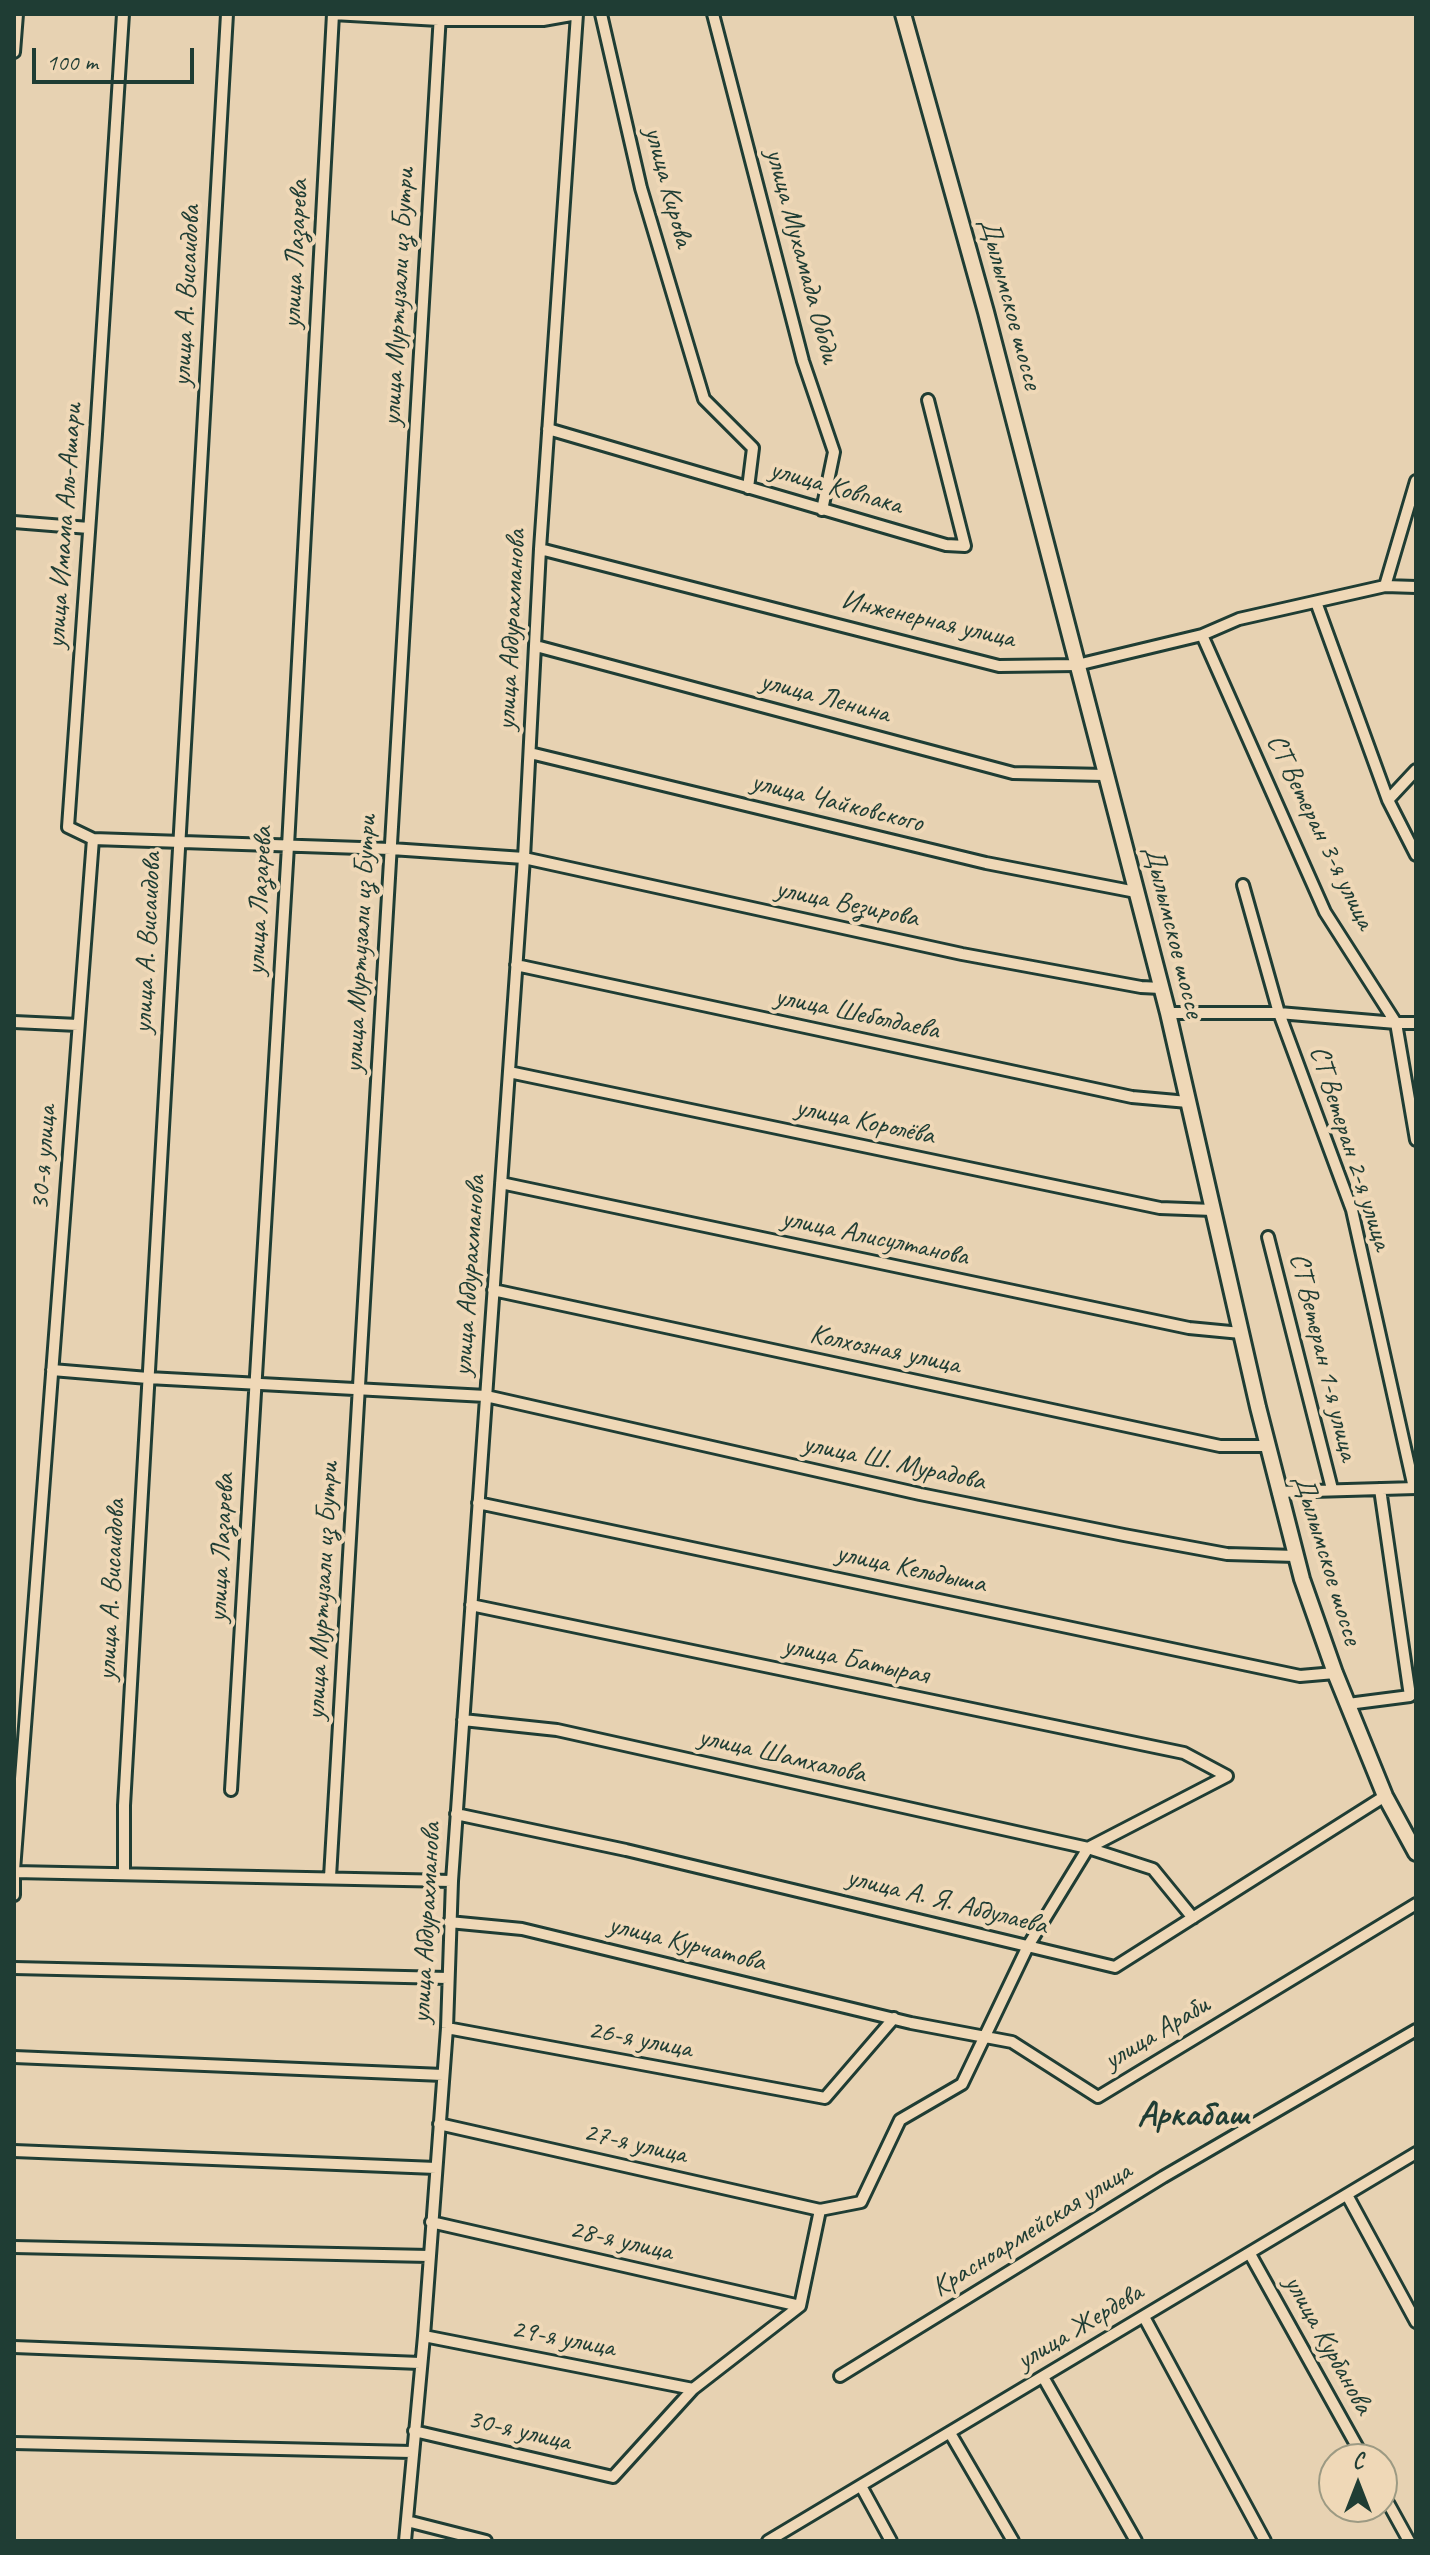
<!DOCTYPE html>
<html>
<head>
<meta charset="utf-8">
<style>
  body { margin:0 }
  #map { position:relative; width:1430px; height:2555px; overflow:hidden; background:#e7d2b2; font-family:Caveat,sans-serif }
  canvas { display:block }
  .frame { position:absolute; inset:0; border:16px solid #1f3d34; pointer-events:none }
  .north { position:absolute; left:1318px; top:2443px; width:80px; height:80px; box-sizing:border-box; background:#efd8b7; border:2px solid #9c9a83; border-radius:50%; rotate:0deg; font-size:22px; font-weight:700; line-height:32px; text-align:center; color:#1f3d34 }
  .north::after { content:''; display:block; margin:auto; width:28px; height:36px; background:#1f3d34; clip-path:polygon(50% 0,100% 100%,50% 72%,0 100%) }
  .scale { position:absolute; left:32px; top:48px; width:162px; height:36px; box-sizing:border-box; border:4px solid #1f3d34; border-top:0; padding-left:10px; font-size:24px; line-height:28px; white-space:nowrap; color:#1f3d34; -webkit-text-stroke:6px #efd8b7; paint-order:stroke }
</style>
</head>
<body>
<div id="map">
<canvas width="1430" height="2555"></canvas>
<div class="frame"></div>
<div class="north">С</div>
<div class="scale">100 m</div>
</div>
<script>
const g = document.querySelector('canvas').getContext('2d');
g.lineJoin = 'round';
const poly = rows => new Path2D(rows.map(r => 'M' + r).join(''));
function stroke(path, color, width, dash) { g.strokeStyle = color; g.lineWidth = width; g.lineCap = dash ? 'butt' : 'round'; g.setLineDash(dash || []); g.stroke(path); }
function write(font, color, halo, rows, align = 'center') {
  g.font = font + ' Caveat,sans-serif'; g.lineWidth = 8; g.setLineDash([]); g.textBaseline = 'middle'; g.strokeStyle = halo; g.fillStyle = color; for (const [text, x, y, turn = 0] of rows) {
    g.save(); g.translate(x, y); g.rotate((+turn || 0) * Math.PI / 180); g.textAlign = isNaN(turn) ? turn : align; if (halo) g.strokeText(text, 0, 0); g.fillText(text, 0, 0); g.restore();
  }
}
const street = poly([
  [333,14,439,20,543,20,577,14],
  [601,14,641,188,704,399,753,448,748,488],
  [713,14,803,361,834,452,822,510],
  [14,52,17,14],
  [548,429,946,545,965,546,928,400],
  [14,522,89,528],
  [540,549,999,666,1077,665,1202,635,1239,619,1385,586,1416,481],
  [1385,586,1416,587],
  [1316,602,1388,800,1416,855],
  [1202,635,1325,912,1396,1023,1416,1140],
  [536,646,1013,773,1105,775],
  [530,753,986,863,1136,892],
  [1388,800,1416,770],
  [93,839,391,849,524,858,962,954,1141,987,1161,988],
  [1243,885,1279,1013,1352,1210,1414,1488],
  [516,965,1132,1097,1188,1102],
  [1168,1013,1279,1013,1396,1023,1416,1023],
  [14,1022,78,1025],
  [509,1072,1160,1208,1213,1210],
  [501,1183,1189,1328,1241,1333],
  [1268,1237,1332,1489],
  [493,1290,1220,1446,1267,1446],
  [52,1370,148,1378,486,1396,920,1494,1124,1535,1227,1554,1296,1556],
  [1278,1492,1416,1488],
  [478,1503,1300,1676,1335,1673],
  [471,1605,1184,1753,1227,1776],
  [1348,1704,1410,1696,1380,1489],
  [463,1720,557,1730,1088,1848,1153,1869,1193,1918],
  [231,1790,288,846,333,14],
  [456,1814,626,1850,1115,1967,1385,1796],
  [14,1870,93,839,68,827,96,434,123,14],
  [14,1872,452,1881],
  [14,1874,14,1895],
  [124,1874,124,1805,227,14],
  [330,1877,440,14],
  [449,1922,522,1929,911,2023,1012,2042,1098,2097,1416,1904],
  [14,1968,448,1978],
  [447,2028,825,2098,894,2018],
  [14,2057,443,2075],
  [439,2124,820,2210],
  [14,2151,436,2168],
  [1347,2195,1416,2322],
  [431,2222,800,2306],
  [14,2247,429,2256],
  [1250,2254,1364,2459],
  [1144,2317,1265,2541],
  [424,2336,693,2389],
  [14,2347,420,2363],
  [840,2376,1163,2177,1416,2030],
  [1043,2377,1136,2541],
  [414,2431,613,2477,693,2389,800,2306,820,2210,861,2202,900,2120,962,2084,1028,1946,1088,1848,1227,1776],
  [950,2433,1013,2541],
  [14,2443,412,2452],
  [861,2486,891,2541],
  [1382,2492,1409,2541],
  [407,2521,486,2541],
  [405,2541,424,2336,447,2028,452,1881,524,858,540,549,577,14],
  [768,2541,1416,2153]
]);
const secondary = poly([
  [903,14,986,312,1168,1013,1258,1407,1302,1579,1335,1673,1385,1796,1416,1853]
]);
stroke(street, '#1f3d34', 16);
stroke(secondary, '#1f3d34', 20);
stroke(street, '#efd8b7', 10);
stroke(secondary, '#efd8b7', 14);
write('28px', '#1f3d34', '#efd8b7', [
  ["улица Кирова",668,187,75],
  ["улица Лазарева",296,254,-87],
  ["улица Мухамада Ободи",802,256,75],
  ["улица А. Висаидова",187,296,-87],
  ["улица Муртузали из Бутри",399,297,-87],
  ["Дылымское шоссе",1010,304,75],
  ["улица Ковпака",836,488,16],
  ["улица Имама Аль-Ашари",65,526,-86],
  ["Инженерная улица",928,620,13],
  ["улица Абдурахманова",512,630,-87],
  ["улица Ленина",825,698,15],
  ["улица Чайковского",837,803,14],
  ["СТ Ветеран 3-я улица",1320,832,64],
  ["улица Лазарева",260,901,-87],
  ["улица Везирова",847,904,12],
  ["Дылымское шоссе",1173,932,76],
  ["улица А. Висаидова",148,943,-87],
  ["улица Муртузали из Бутри",361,944,-87],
  ["улица Шеболдаева",857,1014,12],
  ["улица Королёва",865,1122,12],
  ["СТ Ветеран 2-я улица",1350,1148,72],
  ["30-я улица",44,1158,-86],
  ["улица Алисултанова",875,1238,12],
  ["улица Абдурахманова",470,1276,-86],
  ["Колхозная улица",885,1350,12],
  ["СТ Ветеран 1-я улица",1323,1357,76],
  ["улица Ш. Мурадова",894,1463,12],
  ["улица Лазарева",222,1548,-87],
  ["Дылымское шоссе",1327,1560,73],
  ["улица Кельдыша",911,1569,12],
  ["улица А. Висаидова",112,1590,-87],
  ["улица Муртузали из Бутри",323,1591,-87],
  ["улица Батырая",856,1661,12],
  ["улица Шамхалова",782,1756,13],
  ["улица А. Я. Абдулаева",947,1902,14],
  ["улица Абдурахманова",427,1923,-87],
  ["улица Курчатова",687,1944,14],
  ["улица Араби",1157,2033,-31],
  ["26-я улица",640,2040,11],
  ["27-я улица",635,2144,13],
  ["Красноармейская улица",1032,2230,-32],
  ["28-я улица",621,2241,13],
  ["улица Жердева",1080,2327,-31],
  ["29-я улица",563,2339,11],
  ["улица Курбанова",1328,2345,61],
  ["30-я улица",519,2431,13]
]);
write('bold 36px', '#1f3d34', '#efd8b7', [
  ["Аркабаш",1193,2116]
]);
</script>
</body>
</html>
